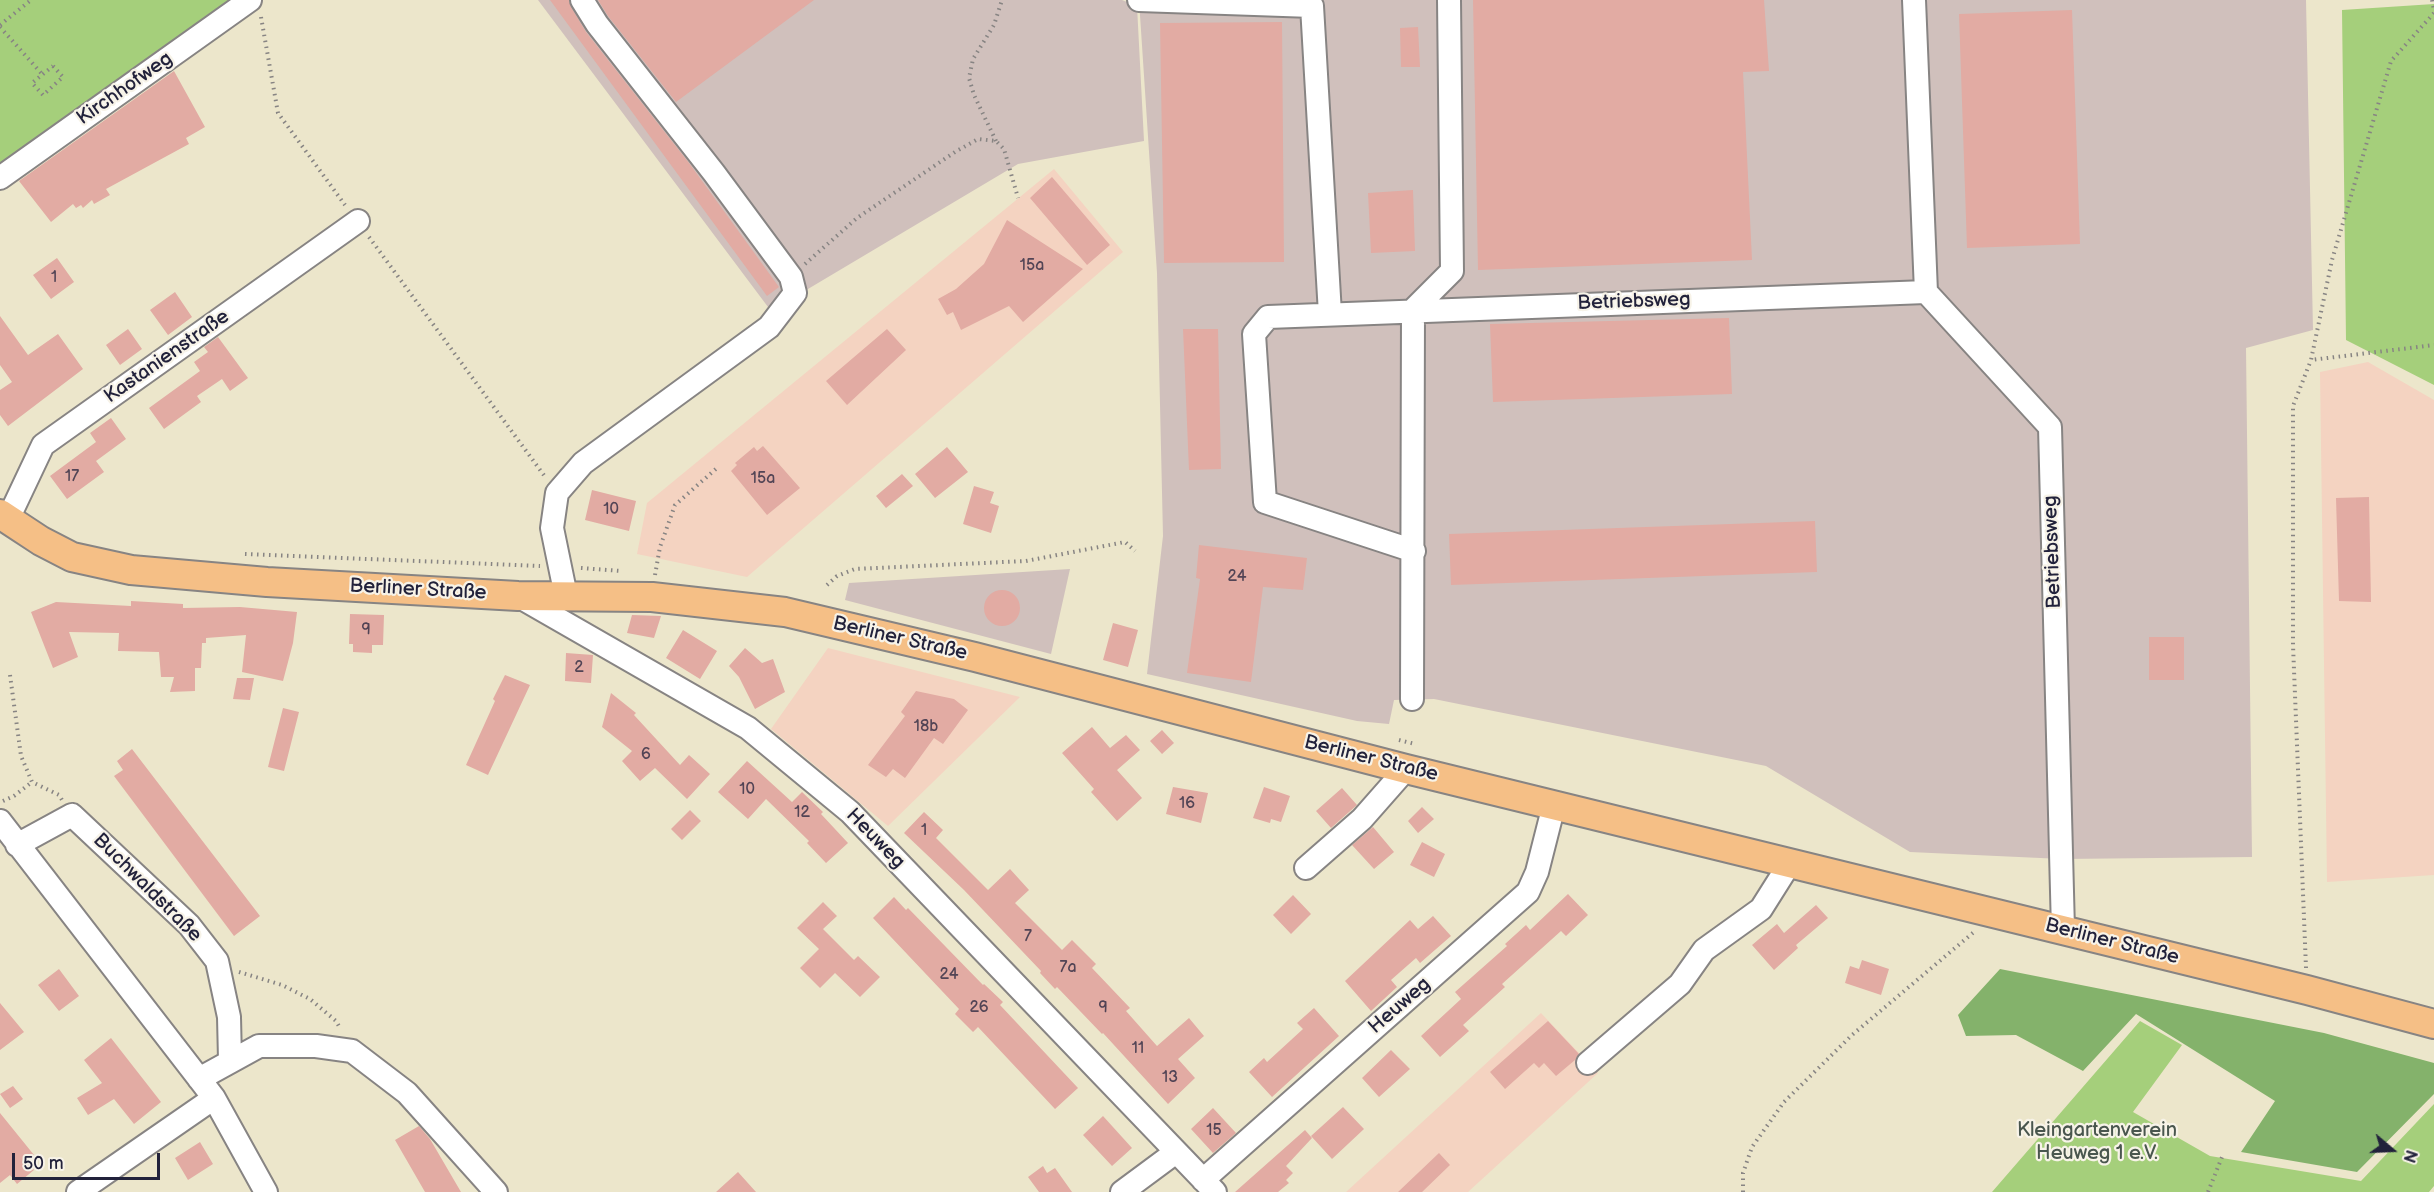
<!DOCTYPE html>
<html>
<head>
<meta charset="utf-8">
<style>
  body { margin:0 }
  #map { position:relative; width:2434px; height:1192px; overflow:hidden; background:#ece6cb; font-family:"Balsamiq Sans",sans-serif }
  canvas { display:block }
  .north { position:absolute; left:2362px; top:1120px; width:60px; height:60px; -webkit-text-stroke:4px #f7f3e8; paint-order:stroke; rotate:109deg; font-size:16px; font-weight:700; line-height:24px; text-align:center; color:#22223b }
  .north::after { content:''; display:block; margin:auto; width:21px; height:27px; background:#22223b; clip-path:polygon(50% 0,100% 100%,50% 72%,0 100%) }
  .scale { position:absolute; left:12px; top:1153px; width:148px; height:27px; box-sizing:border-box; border:3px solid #22223b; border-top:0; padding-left:8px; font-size:18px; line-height:21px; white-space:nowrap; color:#22223b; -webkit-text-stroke:4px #f7f3e8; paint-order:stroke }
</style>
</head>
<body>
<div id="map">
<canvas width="2434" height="1192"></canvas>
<div class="north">N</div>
<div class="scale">50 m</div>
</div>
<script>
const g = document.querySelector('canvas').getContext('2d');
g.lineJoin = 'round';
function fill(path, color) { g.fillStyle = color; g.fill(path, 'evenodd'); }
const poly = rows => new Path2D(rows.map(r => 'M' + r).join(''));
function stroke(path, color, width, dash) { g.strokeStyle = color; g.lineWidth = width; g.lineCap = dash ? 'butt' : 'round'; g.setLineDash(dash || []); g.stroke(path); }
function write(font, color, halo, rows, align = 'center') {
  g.font = font + ' "Balsamiq Sans",sans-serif'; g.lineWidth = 4.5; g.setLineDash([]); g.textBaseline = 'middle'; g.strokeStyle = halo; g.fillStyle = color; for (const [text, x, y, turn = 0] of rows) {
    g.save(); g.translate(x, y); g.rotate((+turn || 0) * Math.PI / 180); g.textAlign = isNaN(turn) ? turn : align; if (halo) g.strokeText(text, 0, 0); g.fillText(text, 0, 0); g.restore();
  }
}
fill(poly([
  [1054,169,1123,252,747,577,637,554,647,503],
  [2368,362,2434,400,2434,875,2327,882,2320,372],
  [828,648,1020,697,888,826,771,729],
  [1541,1013,1598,1073,1468,1192,1346,1192]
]), '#f4d3c1');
fill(poly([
  [538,0,1122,0,1137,6,1144,141,1018,164,771,311],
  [1139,0,2306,0,2313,330,2246,348,2252,857,2062,859,1910,852,1766,766,1434,699,1394,700,1389,724,1357,721,1147,674,1163,536,1157,273],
  [1070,569,1051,654,845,600,849,583]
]), '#d0c0bc');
fill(poly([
  [0,0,230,0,0,168],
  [2434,4,2434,385,2346,340,2342,10],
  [2140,1021,2182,1045,2133,1112,2210,1156,2361,1181,2434,1104,2434,1186,2429,1192,1992,1192]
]), '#a5cf7b');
fill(poly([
  [2000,969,2324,1033,2434,1063,2434,1094,2357,1172,2241,1152,2275,1101,2136,1014,2083,1071,2016,1035,1966,1036,1958,1015]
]), '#84b26b');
fill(poly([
  [550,0,569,0,571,7,586,32,689,163,779,287,767,296],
  [598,0,814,0,676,102,608,16],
  [1473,0,1764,0,1769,71,1743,72,1752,260,1478,270],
  [2072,10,2080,244,1967,248,1959,14],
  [1282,22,1284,262,1164,263,1160,23],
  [1418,27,1420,67,1401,67,1400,28],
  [174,71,205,127,186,138,189,144,106,189,110,195,94,204,92,200,83,208,81,205,76,208,73,204,51,222,19,181],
  [1052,177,1110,245,1087,265,1030,198],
  [1413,190,1415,251,1371,253,1368,193],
  [1007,220,1083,269,1023,322,1009,306,961,330,953,312,947,315,938,299,956,289,984,264],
  [57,258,74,282,51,299,33,275],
  [175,292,192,317,168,335,150,310],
  [0,316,28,355,58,334,83,369,8,426,0,415,0,390,12,382,0,365],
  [1729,318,1732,394,1493,402,1490,324],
  [128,329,142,349,120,365,106,345],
  [887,329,906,350,847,405,826,381],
  [1183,329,1218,329,1221,469,1189,470],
  [218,337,248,378,230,391,222,379,197,396,201,402,164,429,149,408,200,371,194,362,208,352,204,347],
  [111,418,126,439,96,461,104,472,67,499,50,476,96,442,90,433],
  [763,446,800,488,767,515,731,471,737,465,735,463,754,447,757,451],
  [947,447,968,472,935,498,915,474],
  [902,474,913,486,886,508,876,496],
  [974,486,994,492,990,503,999,506,991,533,963,524],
  [592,490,636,501,629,531,585,520],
  [2369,497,2371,602,2339,601,2336,498],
  [1815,521,1817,572,1451,585,1449,534],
  [1199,545,1307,558,1303,590,1263,587,1251,682,1187,673,1200,579,1196,578],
  '984 608a18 18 0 1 1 36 0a18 18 0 1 1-36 0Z',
  [131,601,183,604,183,608,240,607,297,612,293,643,283,681,242,672,246,635,206,638,206,643,202,643,201,668,195,668,195,691,170,692,174,677,161,677,159,652,118,651,119,633,69,632,78,657,53,668,31,612,56,602,131,606],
  [350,614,384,615,383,645,372,645,372,653,353,652,353,644,349,644],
  [632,615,661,616,654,638,627,633],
  [1113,623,1138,630,1128,667,1103,660],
  [683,630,717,651,700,679,666,658],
  [2149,637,2184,637,2184,680,2149,680],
  [745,648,762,663,773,659,785,692,755,709,739,677,729,666],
  [566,653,593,655,591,683,565,681],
  [505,675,530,685,488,775,466,765,495,701,493,699],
  [237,678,254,678,250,700,233,699],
  [916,691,954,699,968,710,943,744,934,738,905,778,893,769,886,777,868,765,905,716,901,712],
  [611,693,636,713,634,715,680,765,689,755,710,774,687,799,655,768,640,781,622,761,632,751,602,727],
  [283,708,299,712,284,771,268,767],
  [1092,727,1110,748,1126,735,1140,750,1117,770,1142,798,1117,821,1091,792,1094,789,1062,753],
  [1162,730,1174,743,1162,754,1150,741],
  [132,749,260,916,234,936,114,776,123,770,117,761],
  [747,761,792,802,802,792,823,812,821,814,848,843,826,863,807,843,809,841,766,799,748,819,718,792],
  [1173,787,1208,793,1201,823,1166,814],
  [1264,787,1290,796,1281,822,1271,819,1270,823,1253,818],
  [1342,788,1357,805,1331,828,1316,811],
  [1422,807,1434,819,1418,833,1408,821],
  [690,810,701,821,682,840,671,829],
  [924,812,943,830,936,838,988,890,1010,869,1029,890,1015,903,1062,950,1072,940,1096,964,1092,968,1130,1008,1126,1011,1157,1046,1189,1018,1204,1036,1178,1059,1195,1078,1168,1104,1103,1033,1102,1034,1057,987,1055,989,1040,973,1041,971,964,890,904,833],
  [1373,827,1394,852,1374,869,1352,845],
  [1422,842,1445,854,1434,877,1410,865],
  [1568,894,1588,915,1566,936,1561,931,1502,984,1505,987,1463,1025,1469,1031,1440,1057,1421,1036,1461,999,1455,992,1507,946,1505,944,1526,925,1530,930],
  [1293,895,1311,914,1291,934,1273,915],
  [894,897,906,910,908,908,983,985,984,984,1003,1002,1000,1005,1078,1088,1055,1109,978,1027,973,1032,955,1014,959,1009,873,918],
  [823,902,837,916,823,929,854,960,858,956,880,977,860,997,835,973,820,988,800,968,819,949,797,928],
  [1816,905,1828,918,1796,945,1798,948,1774,970,1752,945,1777,924,1784,933],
  [1433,916,1451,936,1420,963,1416,958,1391,980,1397,987,1371,1011,1345,981,1410,920,1418,929],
  [1862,960,1889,969,1881,995,1845,983,1850,966,1859,969],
  [59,969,79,996,59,1011,38,985],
  [0,1003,24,1032,0,1050],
  [1314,1008,1339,1036,1272,1097,1249,1072,1264,1058,1267,1062,1303,1029,1297,1023],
  [1548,1021,1579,1054,1575,1060,1556,1076,1544,1063,1539,1068,1534,1063,1505,1089,1490,1072],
  [111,1038,161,1102,134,1124,114,1099,88,1115,77,1098,102,1083,84,1060],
  [1391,1050,1410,1069,1379,1097,1362,1078],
  [13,1086,23,1099,10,1108,0,1094],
  [1343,1107,1364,1129,1332,1159,1311,1136],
  [1213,1108,1236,1133,1213,1153,1191,1129],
  [0,1113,34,1155,27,1161,34,1170,17,1184,10,1175,0,1183],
  [1103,1116,1132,1148,1112,1166,1083,1135],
  [419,1126,430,1139,461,1192,425,1192,395,1140],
  [1305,1130,1312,1138,1286,1166,1293,1173,1286,1180,1289,1183,1278,1192,1235,1192],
  [200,1142,213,1164,188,1180,175,1158],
  [1439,1153,1450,1165,1422,1192,1398,1192],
  [1043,1166,1047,1173,1055,1168,1072,1192,1039,1192,1028,1177],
  [738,1172,756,1192,716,1192]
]), '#e2aba3');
const minor = poly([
  [1139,0,1312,6,1330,314],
  [0,178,250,0],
  [1926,292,2050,427,2063,930],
  [8,519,43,445,358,221],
  [1414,551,1265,502,1254,334,1268,317,1926,292,1914,0],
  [518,596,748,728,850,812,1215,1192],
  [566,596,552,528,557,493,583,463,769,327,795,293,791,277,714,173,597,24,582,0],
  [1412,699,1413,310,1452,271,1449,0],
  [0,821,214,1098,266,1192],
  [17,845,72,815,189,925,217,961,229,1017,230,1060],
  [1306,868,1362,819,1406,769],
  [1588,1063,1680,984,1704,950,1761,909,1790,863],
  [199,1079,259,1046,316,1046,352,1051,407,1093,496,1192],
  [1203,1180,1528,892,1537,872,1554,805],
  [78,1192,214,1098],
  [1122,1192,1176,1152]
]);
const major = poly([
  [0,514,41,541,72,557,131,570,267,582,518,596,652,597,785,612,975,657,1406,769,2307,990,2434,1024]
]);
stroke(minor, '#878483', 26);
stroke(major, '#878483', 32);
stroke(poly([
  [2432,0,2434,10],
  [2434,13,2391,61,2332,260,2311,360,2434,345],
  [261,17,278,113,345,205],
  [0,25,31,0],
  [0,27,42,74],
  [53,66,63,77,43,95,32,83,53,66],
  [996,141,974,95,969,78,973,59,994,25,1002,0],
  [369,237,546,478],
  [805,264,857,218,955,152,978,139,996,141,1004,149,1018,198],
  [245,554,540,566],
  [581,568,621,571],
  [655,575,660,547,675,505,718,467],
  [827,585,837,576,855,569,1026,561,1125,542,1135,551],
  [10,675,21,756,32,782,59,795,62,800],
  [1399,740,1415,744],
  [3,801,14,796,32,782],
  [2306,968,2293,645,2293,406,2311,360],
  [239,972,282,985,310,999,336,1021,340,1028],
  [1743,1192,1743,1173,1752,1147,1784,1102,1852,1035,1974,932],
  [2208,1192,2222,1157]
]), '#878483', 4, [1.5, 4.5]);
stroke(minor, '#fff', 22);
stroke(major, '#f5bf86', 28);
write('16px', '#524455', null, [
  ["15a",1032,266],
  ["1",54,278],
  ["17",72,477],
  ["15a",763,479],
  ["10",611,510],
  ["24",1237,577],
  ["9",366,630],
  ["2",579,668],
  ["18b",926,727],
  ["6",646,755],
  ["10",747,790],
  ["16",1187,804],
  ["12",802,813],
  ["1",924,831],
  ["7",1028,937],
  ["7a",1068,968],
  ["24",949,975],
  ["26",979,1008],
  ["9",1103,1008],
  ["11",1138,1049],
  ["13",1170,1078],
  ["15",1214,1131]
]);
write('20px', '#22223b', '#f7f3e8', [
  ["Kirchhofweg",125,89,-35],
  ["Betriebsweg",1634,302,-2],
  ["Kastanienstraße",167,357,-35],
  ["Betriebsweg",2053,552,-92],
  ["Berliner Straße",418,590,3],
  ["Berliner Straße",900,639,13],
  ["Berliner Straße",1371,759,14],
  ["Heuweg",875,839,46],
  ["Buchwaldstraße",147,888,45],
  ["Berliner Straße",2112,942,14],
  ["Heuweg",1400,1006,-41]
]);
write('20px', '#49564e', '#f7f3e8', [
  ["Kleingartenverein",2097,1131],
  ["Heuweg 1 e.V.",2097,1154]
]);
</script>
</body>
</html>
